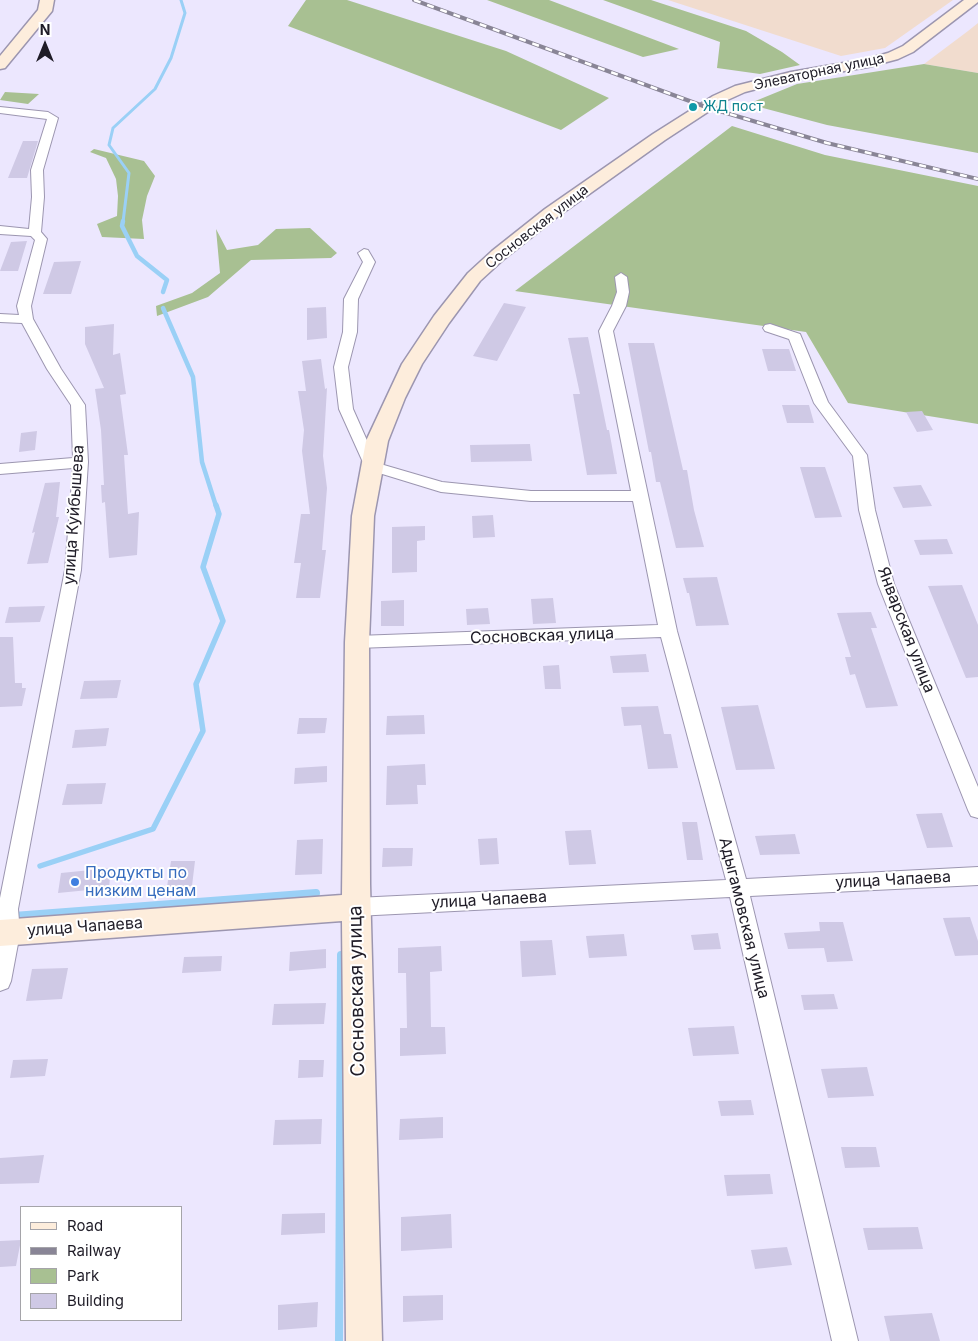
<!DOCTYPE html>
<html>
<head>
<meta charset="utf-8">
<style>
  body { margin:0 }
  #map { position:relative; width:978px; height:1341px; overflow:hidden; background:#ece7fe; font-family:Inter,sans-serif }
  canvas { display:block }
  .legend { position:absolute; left:20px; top:1206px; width:162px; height:115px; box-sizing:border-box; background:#fff; border:1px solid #a5a4a9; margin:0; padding:6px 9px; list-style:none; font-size:15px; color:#1f1c27 }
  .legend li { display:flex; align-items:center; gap:10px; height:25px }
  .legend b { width:25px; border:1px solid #a5a4a9 }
  .north { position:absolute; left:20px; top:20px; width:50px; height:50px; -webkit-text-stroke:4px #fff; paint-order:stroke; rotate:0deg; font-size:14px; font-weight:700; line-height:20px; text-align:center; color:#1f1c27 }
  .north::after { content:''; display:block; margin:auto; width:18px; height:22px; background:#1f1c27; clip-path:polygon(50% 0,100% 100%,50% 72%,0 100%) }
</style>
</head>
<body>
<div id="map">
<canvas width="978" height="1341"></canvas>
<ul class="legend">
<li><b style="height:6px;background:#fdeddc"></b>Road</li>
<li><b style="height:6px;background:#898596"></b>Railway</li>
<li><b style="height:14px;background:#a8c092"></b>Park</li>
<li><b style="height:14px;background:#cfc9e5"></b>Building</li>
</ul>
<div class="north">N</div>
</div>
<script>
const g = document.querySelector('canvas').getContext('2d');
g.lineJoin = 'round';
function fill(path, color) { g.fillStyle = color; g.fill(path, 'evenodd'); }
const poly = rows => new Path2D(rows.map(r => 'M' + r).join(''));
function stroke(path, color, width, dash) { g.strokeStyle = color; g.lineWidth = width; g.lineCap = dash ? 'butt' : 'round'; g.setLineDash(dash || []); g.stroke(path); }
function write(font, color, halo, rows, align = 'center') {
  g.font = font + ' Inter,sans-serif'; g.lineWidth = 4; g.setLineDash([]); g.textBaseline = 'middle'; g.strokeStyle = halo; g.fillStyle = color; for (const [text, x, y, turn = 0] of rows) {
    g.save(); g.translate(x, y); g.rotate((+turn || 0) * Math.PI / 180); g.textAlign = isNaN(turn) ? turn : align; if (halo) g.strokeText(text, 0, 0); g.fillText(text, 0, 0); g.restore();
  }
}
fill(poly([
  [668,0,953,0,885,48,841,56],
  [978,23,978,73,924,64,968,31]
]), '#f1dcce');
fill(poly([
  [306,0,347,0,506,51,609,98,561,130,288,26],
  [487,0,549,0,679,49,643,57],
  [603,0,651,0,746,31,782,52,800,65,760,74,717,68,720,42],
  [924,64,978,73,978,153,827,125,748,104,797,84],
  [5,92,39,94,28,104,0,100],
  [732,126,825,155,978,186,978,424,848,403,806,332,515,291],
  [94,149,144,161,155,176,147,196,142,220,144,239,102,237,97,224,117,216,118,196,116,179,106,158,90,152],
  [310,228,337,253,331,258,251,260,208,297,157,316,156,306,192,293,220,273,216,229,227,250,258,245,276,229]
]), '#a8c092');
stroke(poly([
  [123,222,129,173,109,145,113,128,155,89,171,58,185,13,181,0]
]), '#9ad0f6', 3);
stroke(poly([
  [123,221,122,226,137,256,167,280,163,292],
  [163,308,193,377,202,462,216,506]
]), '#9ad0f6', 4.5);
stroke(poly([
  [40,866,153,829,203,731,196,684,223,621,203,567,219,514,216,505]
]), '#9ad0f6', 5.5);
stroke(poly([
  [0,917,316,893],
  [339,1341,341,955]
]), '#9ad0f6', 8);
fill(poly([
  [23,141,38,141,27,178,8,178],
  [27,241,18,271,0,271,11,242],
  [81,261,71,294,43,294,54,262],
  [504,303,526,307,497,361,473,356],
  [326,307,327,338,307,340,307,308],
  [114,324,113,355,120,353,126,394,120,395,128,455,124,455,128,514,139,512,137,555,109,558,105,502,102,503,101,485,104,485,101,430,95,389,104,388,85,344,85,327],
  [588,337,607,430,609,430,617,474,587,475,573,394,580,394,568,338],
  [628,343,654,343,683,470,687,470,694,510,704,547,676,548,660,482,656,482,651,452,649,452],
  [762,349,789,349,796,371,768,371],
  [321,359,325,389,327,388,323,456,327,488,322,550,326,550,320,598,296,598,301,563,294,563,301,514,310,514,302,451,304,430,298,391,306,391,302,361],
  [782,405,809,405,814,423,787,423],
  [922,411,933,430,917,432,906,412],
  [37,431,35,450,19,452,21,433],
  [530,444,532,461,471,462,470,445],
  [800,467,825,467,842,517,815,518],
  [60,482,56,517,59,517,48,563,27,564,35,532,32,533,45,483],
  [921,485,932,506,903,508,893,487],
  [493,515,495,537,473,538,472,516],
  [425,526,425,540,417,541,417,572,392,573,392,527],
  [947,539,953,554,920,555,914,540],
  [717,577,729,625,696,626,689,593,687,593,683,578],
  [962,585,978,625,978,677,966,678,928,586],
  [553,598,556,623,533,624,531,599],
  [404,600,404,626,381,626,381,601],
  [45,606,40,622,5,623,9,607],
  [488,608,490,624,467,625,466,609],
  [871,612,877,628,871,628,898,706,866,708,855,674,850,675,845,657,851,657,837,613],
  [0,637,13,637,15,683,22,683,22,688,26,688,22,706,0,707],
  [646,654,649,672,613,673,610,656],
  [559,665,561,689,545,689,543,666],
  [121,680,117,698,80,699,84,681],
  [758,705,775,769,736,770,721,707],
  [658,706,664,734,671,734,678,768,648,769,641,725,624,726,621,707],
  [424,715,425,734,386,735,387,716],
  [299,718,327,718,325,733,297,734],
  [109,728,106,746,72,748,75,730],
  [425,764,426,785,417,785,418,804,386,805,387,766],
  [327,766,327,782,294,784,295,768],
  [106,783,102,804,62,805,67,784],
  [942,813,953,847,927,848,916,814],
  [682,822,697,822,703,860,687,860],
  [591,830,596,864,569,865,565,831],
  [795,834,800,854,760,855,755,836],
  [497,838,499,864,480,865,478,839],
  [323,839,322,874,295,875,297,840],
  [383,848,413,848,412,866,382,867],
  [171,861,195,861,192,886,167,887],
  [111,868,109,888,58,893,61,873],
  [970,917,978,941,978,955,955,956,943,918],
  [819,922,843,922,853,961,827,962,824,948,788,949,784,933,820,931],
  [718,933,721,949,694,950,691,935],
  [624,934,627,956,589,958,586,936],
  [552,940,556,975,522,977,520,941],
  [441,946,442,971,430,972,431,1027,445,1027,446,1054,400,1056,400,1028,407,1028,406,973,398,973,398,948],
  [326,949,326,968,289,971,290,952],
  [222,956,221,971,182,973,184,957],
  [68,968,62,999,26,1001,32,969],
  [834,994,838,1009,804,1010,801,995],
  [326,1003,324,1024,272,1025,274,1004],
  [734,1026,739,1054,693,1056,688,1028],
  [48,1059,45,1076,10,1078,13,1060],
  [299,1060,324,1060,323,1077,298,1078],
  [867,1067,874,1096,828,1098,821,1069],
  [751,1100,754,1115,721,1116,718,1101],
  [443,1117,443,1138,399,1140,400,1119],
  [322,1119,321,1144,273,1145,275,1120],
  [841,1147,876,1147,880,1167,845,1168],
  [44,1155,39,1183,0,1184,0,1158],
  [770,1174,773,1194,727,1196,724,1175],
  [325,1213,325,1233,281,1235,282,1214],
  [451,1214,452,1248,401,1251,401,1217],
  [918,1227,923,1249,868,1250,863,1228],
  [21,1240,16,1266,0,1267,0,1241],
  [787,1247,792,1265,755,1269,751,1250],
  [443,1295,443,1320,403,1322,403,1296],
  [318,1302,317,1327,278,1330,278,1305],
  [932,1313,940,1341,890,1341,884,1316]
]), '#cfc9e5');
const street = poly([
  [0,107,48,112,58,118,43,170,44,197,41,232,47,239,31,306,33,319,61,369,85,405,88,462,81,570,18,909,20,933,11,981,8,988,0,991,0,898,65,570,73,468,0,474,0,464,73,458,71,405,47,369,22,323,0,322,0,314,19,315,17,306,35,240,31,236,0,234,0,226,29,229,32,197,31,170,47,119,0,113,0,107],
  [364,249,368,250,375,262,358,299,357,332,348,367,353,409,377,463,442,482,531,491,631,491,599,331,612,306,617,292,615,277,621,273,627,277,629,292,626,306,613,331,677,631,746,879,978,867,978,885,750,896,858,1341,832,1341,730,897,356,916,349,913,346,907,349,901,356,898,726,880,661,637,357,648,351,646,348,642,351,638,357,636,658,625,633,501,531,501,441,492,366,469,339,409,334,367,343,332,344,299,363,262,358,253,364,249],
  [770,324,800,334,828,402,867,455,875,510,894,584,978,787,978,818,971,816,968,810,878,584,859,510,853,456,814,403,789,339,765,331,763,328,765,325,770,324]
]);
const secondary = poly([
  [40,0,54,0,52,11,5,68,0,69,0,56,38,10,40,0],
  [964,0,978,0,978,2,913,52,898,59,868,67,791,80,745,92,723,102,665,140,557,217,504,259,480,281,449,323,422,364,405,398,388,441,374,516,369,642,370,884,382,1341,346,1341,342,921,0,946,0,920,342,895,345,642,352,516,366,441,402,364,434,316,468,273,492,251,545,209,653,134,713,96,735,86,791,72,867,59,888,53,903,46,964,0]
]);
stroke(street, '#9c96b0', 2);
stroke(secondary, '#9c96b0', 3);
fill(street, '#fff');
fill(secondary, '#fdeddc');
const rail = poly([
  [414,0,706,107,827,143,978,179]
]);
stroke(rail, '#898596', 4);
stroke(rail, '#fff', 2.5, [7]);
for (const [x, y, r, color] of [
  [693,107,5,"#0f9aa8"],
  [75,882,5,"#3f7fe0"]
]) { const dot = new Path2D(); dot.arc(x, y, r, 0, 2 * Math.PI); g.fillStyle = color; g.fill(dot); stroke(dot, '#fff', 2); }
write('14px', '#1f1c27', '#fff', [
  ["Элеваторная улица",819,72,-12],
  ["Сосновская улица",537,227,-38]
]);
write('14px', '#0d838f', '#fff', [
  ["ЖД пост",703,107]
], 'left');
write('16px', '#1f1c27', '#fff', [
  ["улица Куйбышева",74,515,-86],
  ["Январская улица",906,630,69],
  ["Сосновская улица",542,636,-2],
  ["улица Чапаева",893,880,-3],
  ["улица Чапаева",489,900,-3],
  ["Адыгамовская улица",744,918,76],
  ["улица Чапаева",85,927,-4]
]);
write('16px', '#366cbe', '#fff', [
  ["Продукты по",85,873],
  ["низким ценам",85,891]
], 'left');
write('19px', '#1f1c27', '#fff', [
  ["Сосновская улица",357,991,-91]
]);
</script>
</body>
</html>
